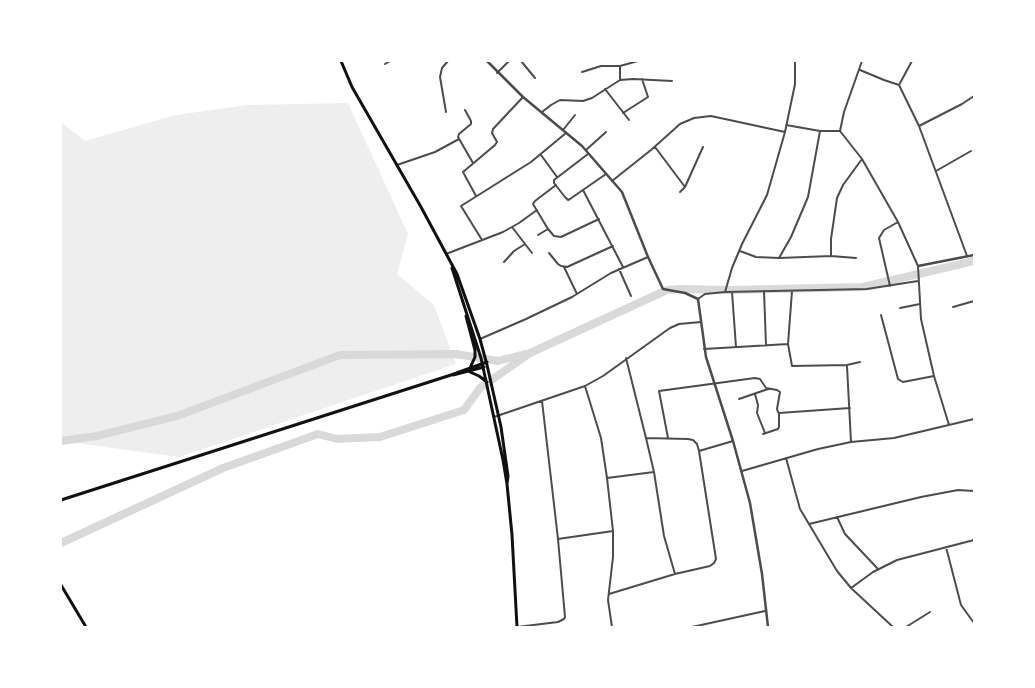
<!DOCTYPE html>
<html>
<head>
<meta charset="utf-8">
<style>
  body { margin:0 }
  #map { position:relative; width:1035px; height:688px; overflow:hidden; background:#fff; font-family:"Open Sans",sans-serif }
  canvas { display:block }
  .frame { position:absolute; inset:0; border:62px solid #fff; pointer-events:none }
</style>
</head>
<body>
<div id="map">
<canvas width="1035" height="688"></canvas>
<div class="frame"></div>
</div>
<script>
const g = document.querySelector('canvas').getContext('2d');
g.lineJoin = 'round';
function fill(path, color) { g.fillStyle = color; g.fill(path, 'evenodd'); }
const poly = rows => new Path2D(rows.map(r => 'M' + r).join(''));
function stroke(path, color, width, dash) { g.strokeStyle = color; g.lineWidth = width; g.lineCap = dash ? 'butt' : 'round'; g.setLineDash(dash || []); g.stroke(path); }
fill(poly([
  [348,103,408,234,397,274,434,305,456,364,179,457,61,441,61,122,85,141,176,115,247,105]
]), '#eee');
stroke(poly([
  [61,441,97,436,177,416,340,355,456,354,498,361,525,354],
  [61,543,223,468,318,434,337,439,380,437,464,410,480,388,530,353,667,290,680,289,730,290,863,287,974,261]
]), '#d9d9d9', 8);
stroke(poly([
  [521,61,535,78],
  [862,61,844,112,840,131,862,159,898,222,918,266,921,319,934,376,949,425],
  [912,61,899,85,919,126,967,256],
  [385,64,390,61],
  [860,70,884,80,899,85],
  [582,72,601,66,620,66],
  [497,73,509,61],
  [620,80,620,66,638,61],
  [605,89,629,120],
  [465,110,471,121,471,124,459,134,458,137,473,163],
  [446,112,440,77,442,68,448,61],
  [542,112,551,105,560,100,583,101,592,98,620,80,633,79,672,81],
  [623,113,648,97,642,79],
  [786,125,820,131,840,131],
  [919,126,962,104,974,96],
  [563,130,575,115],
  [655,147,685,187],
  [586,150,606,132],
  [588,154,554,180,554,183,565,197,568,200,570,199,606,174],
  [541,155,557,177],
  [397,165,435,152,459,139],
  [936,171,971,151],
  [612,181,651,150,680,124,694,118,711,116,785,132],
  [556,185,535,201,533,204,548,229,554,236,561,237,599,219],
  [583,190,623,267],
  [680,192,685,187,703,147],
  [476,196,463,172,495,145,497,142,492,133,493,129,523,97],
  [512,227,532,253],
  [538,235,548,229],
  [482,240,461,206,531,162,566,133],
  [740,251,756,257,779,258,831,256,856,258],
  [549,253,558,264,561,266,567,267,613,246],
  [446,254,503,232,519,223,537,210],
  [831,256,831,239,837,198,843,185,862,159],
  [779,258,791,237,808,197,820,131],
  [504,262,514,251,525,244],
  [564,267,577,294],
  [619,269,631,296],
  [890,286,879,238,884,230,898,222],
  [764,291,766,345],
  [792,291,788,344,792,366,847,365,860,362],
  [725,292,732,268,742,244,767,195,785,132,795,84,795,61],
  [732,292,736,347],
  [698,299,705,294,725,292,867,289,918,281],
  [953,307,974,301],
  [900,308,920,304],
  [881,315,898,379,903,382,934,376],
  [480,339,526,319,572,297,611,273,648,257],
  [704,349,788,344],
  [626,358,646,438,654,472,664,536,675,574],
  [847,366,851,442],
  [585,386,601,438,607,478,613,531,613,557,608,600,612,627],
  [755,394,758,405,757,413,765,433],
  [739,399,768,389],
  [779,413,850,408],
  [494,417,585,386,603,376,670,328,679,324,701,322],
  [763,434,778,429,779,427,779,413],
  [668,438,659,391,755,378,760,379,766,388,777,390,780,392,777,409,778,412,779,413],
  [699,451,733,441],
  [786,458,800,509,837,571,851,588,893,627],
  [742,471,818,449,851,442,894,438,974,419],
  [607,478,654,472],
  [837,517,845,534,878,569],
  [809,524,921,497,958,490,974,491],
  [558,539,613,531],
  [946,547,961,605,974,623],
  [851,588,873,572,897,560,974,540],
  [609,594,675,574,710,566,714,563,716,559,699,451,697,444,693,440,688,439,646,438],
  [517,627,558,622,564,619,565,617,558,539,542,401],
  [692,627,765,611],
  [906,627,930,612]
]), '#4c4c4c', 2);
stroke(poly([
  [487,61,523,97,582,146,622,192,648,257,663,289,685,293,698,299,706,357,733,441,750,503,762,574,768,627],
  [918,266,974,255]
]), '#4c4c4c', 2.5);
stroke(poly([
  [341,61,352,87,421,207,457,274,480,339,487,365,501,427,508,476,507,484],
  [452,268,481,358,503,460,507,484,512,535,517,627],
  [466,316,475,350,475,357,470,368],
  [470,372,479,376,487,382],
  [453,375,484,367],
  [61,500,451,375,487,362],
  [61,585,86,627]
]), '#111', 3);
</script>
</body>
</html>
